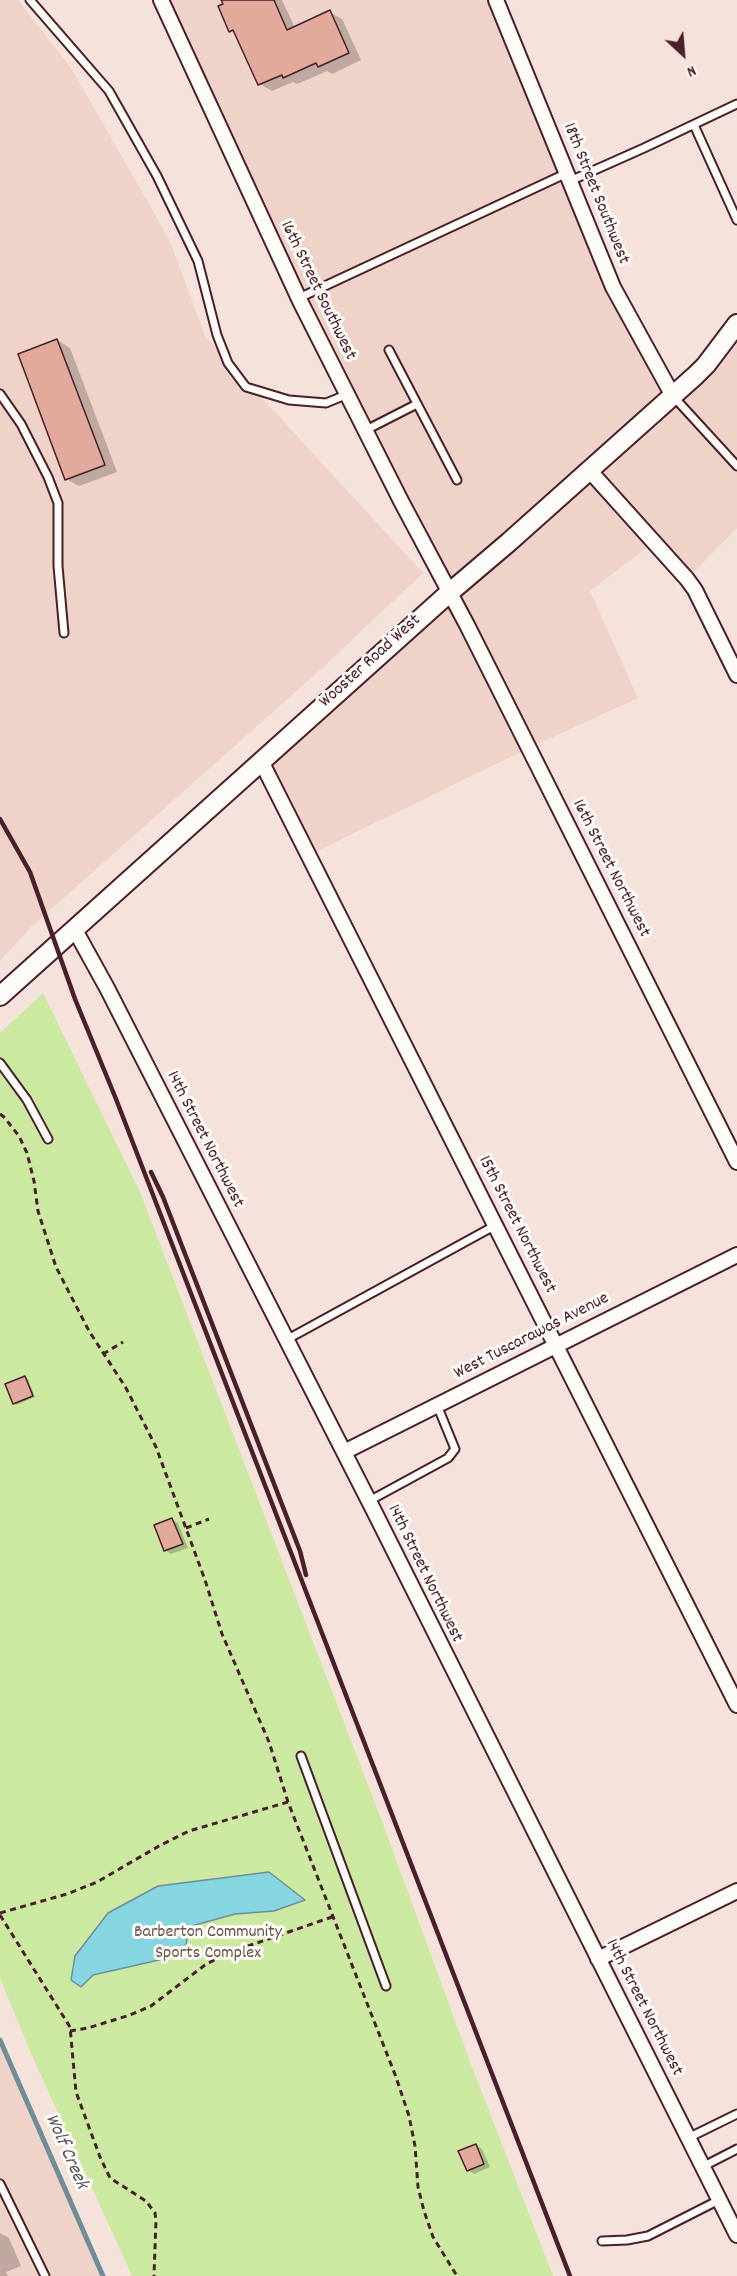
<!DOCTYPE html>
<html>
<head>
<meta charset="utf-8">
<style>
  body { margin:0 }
  #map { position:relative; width:737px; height:2276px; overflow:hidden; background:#f5e3db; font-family:Dekko,sans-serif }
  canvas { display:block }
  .north { position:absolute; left:653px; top:24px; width:60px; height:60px; -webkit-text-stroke:4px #fdfcf7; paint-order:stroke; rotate:154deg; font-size:16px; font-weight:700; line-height:24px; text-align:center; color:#4a1f2b }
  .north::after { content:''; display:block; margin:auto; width:21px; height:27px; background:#4a1f2b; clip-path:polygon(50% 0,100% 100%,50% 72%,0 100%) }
</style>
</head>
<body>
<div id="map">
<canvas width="737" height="2276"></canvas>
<div class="north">N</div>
</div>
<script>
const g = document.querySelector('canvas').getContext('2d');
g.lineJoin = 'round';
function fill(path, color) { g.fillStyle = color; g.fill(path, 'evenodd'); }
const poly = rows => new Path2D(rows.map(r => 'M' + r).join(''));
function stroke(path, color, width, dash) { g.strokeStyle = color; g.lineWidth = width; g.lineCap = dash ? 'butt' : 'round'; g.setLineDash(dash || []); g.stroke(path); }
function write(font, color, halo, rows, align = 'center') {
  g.font = font + ' Dekko,sans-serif'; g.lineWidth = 6; g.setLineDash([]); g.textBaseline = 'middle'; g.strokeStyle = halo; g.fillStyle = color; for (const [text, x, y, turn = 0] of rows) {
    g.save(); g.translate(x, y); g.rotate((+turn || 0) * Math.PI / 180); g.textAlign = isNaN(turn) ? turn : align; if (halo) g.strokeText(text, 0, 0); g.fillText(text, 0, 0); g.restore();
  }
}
fill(poly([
  [0,0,18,0,71,68,169,239,205,336,423,573,319,671,30,928,0,961],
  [161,0,496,0,613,287,673,396,590,470,654,542,590,591,638,698,529,748,309,855,261,761,449,593],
  [737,335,737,528,692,574,599,471],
  [0,2040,91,2249,103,2276,0,2276]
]), '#efd2c8');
fill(poly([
  [43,993,140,1192,383,1824,469,2059,553,2276,132,2276,29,2049,0,1978,0,1033]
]), '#cbe9a1');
const water = poly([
  [269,1872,305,1900,274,1911,235,1914,188,1927,186,1946,159,1960,93,1975,81,1987,71,1980,75,1956,108,1913,158,1886,269,1872]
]);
fill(water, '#86d6e1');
stroke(water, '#6e8d98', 1.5);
fill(poly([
  [223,0,282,0,295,28,329,12,342,19,361,60,332,74,327,71,297,84,293,82,272,91,260,84,236,34,230,30],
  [57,340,70,348,117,472,79,486,66,479],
  [25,1378,28,1379,35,1397,16,1405,14,1403],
  [172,1520,178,1523,188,1548,171,1554,165,1550],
  [476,2145,482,2149,490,2167,474,2174,468,2170],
  [0,2233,9,2238,21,2266,6,2272,8,2276,0,2276]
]), '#0003');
stroke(poly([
  [0,2040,103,2276]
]), '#6e8d98', 5);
const building = poly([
  [221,0,274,0,287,30,330,10,349,53,318,67,316,63,283,78,282,75,258,85,233,30,229,32,218,6,223,4,221,0],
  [57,339,105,465,65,480,18,354,57,339],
  [25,1376,33,1396,13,1404,5,1384,25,1376],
  [172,1518,183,1544,164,1551,154,1525,172,1518],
  [476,2144,484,2164,467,2171,458,2151,476,2144]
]);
fill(building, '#e2aa9a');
stroke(building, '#4a1f2b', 1.5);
const lane = poly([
  [30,0,109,91,157,176,198,261,217,335,228,363,246,387,289,400,326,403,348,394],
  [694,125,737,220],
  [570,181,644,148,737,104],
  [299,298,567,173],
  [389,350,457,480],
  [0,394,21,424,48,477,58,503,58,566,64,633],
  [673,396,737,466],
  [366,430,417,404],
  [0,1063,27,1100,48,1139],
  [286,1340,496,1225],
  [369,1501,448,1458,455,1449,437,1405],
  [301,1756,386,1986],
  [688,2138,737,2114],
  [702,2167,737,2149],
  [0,2184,45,2276],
  [602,2241,627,2240,648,2236,719,2200]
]);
const street = poly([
  [161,0,300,301,401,501,467,625,737,1162],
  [496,0,613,287,673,396],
  [589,470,687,579,695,590,737,675],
  [261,761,737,1705],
  [75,930,107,988,375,1513,737,2235],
  [344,1452,737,1255],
  [598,1959,737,1891]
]);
const secondary = poly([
  [0,996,449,593,509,542,696,375,706,365,737,324]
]);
stroke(lane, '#4a1f2b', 11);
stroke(street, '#4a1f2b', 18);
stroke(secondary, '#4a1f2b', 22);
stroke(poly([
  [0,1114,4,1117,19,1136,27,1153,34,1181,38,1211,56,1267,89,1331,126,1388,156,1447,205,1580,222,1634,269,1742,288,1802,396,2077,409,2116,415,2146,418,2187,424,2211,433,2237,457,2276],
  [103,1354,123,1342],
  [186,1528,209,1519],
  [0,1913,67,1894,97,1882,159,1846,189,1831,288,1802],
  [0,1915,70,2027,76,2092,100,2157,110,2178,146,2201,155,2213,156,2220,154,2276],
  [70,2031,88,2028,130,2015,151,2006,205,1965,225,1954,332,1917]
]), '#4a1f2b', 3, [6, 4.5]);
stroke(lane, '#fdfcf7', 7);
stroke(street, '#fdfcf7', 14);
stroke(secondary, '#fdfcf7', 18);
stroke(poly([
  [0,819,30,872,75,999,116,1099,570,2276],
  [151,1172,163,1197,300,1551,306,1575]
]), '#4a1f2b', 4.5);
write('18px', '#4a1f2b', '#fdfcf7', [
  ["18th Street Southwest",595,194,68],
  ["16th Street Southwest",317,291,64],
  ["Wooster Road West",371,662,-42],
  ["16th Street Northwest",610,869,63],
  ["14th Street Northwest",204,1140,63],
  ["15th Street Northwest",516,1225,63],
  ["West Tuscarawas Avenue",532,1337,-27],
  ["14th Street Northwest",424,1574,64],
  ["14th Street Northwest",643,2008,63]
]);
write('18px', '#6a5248', '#fdfcf7', [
  ["Barberton Community",208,1934],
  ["Sports Complex",208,1955]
]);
write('italic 20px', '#5c5662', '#fdfcf7', [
  ["Wolf Creek",65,2152,66]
]);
</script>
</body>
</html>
